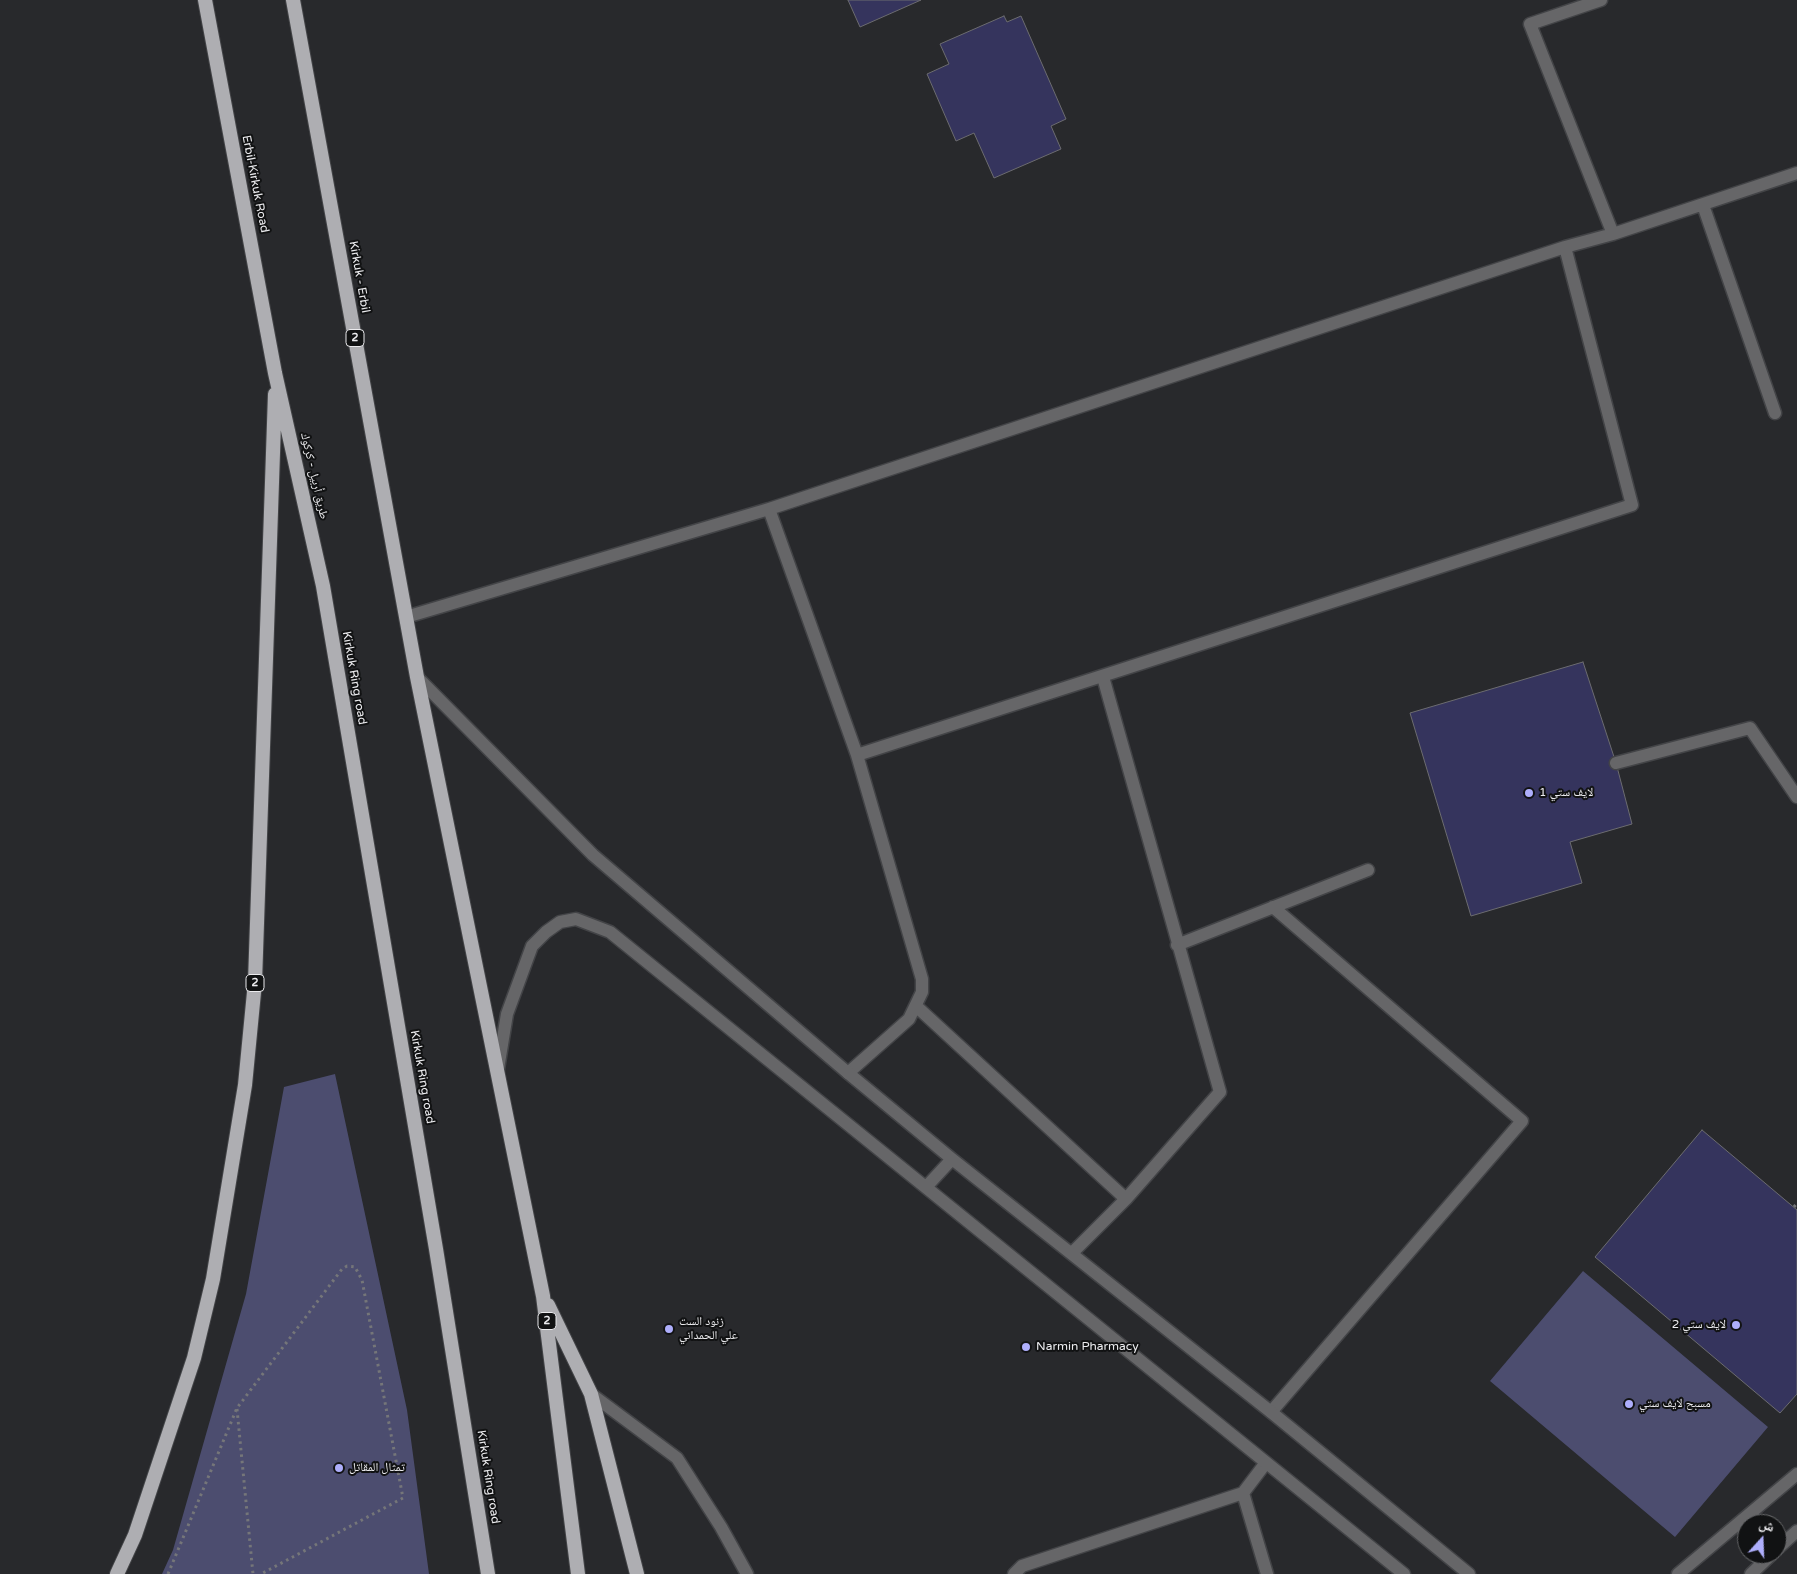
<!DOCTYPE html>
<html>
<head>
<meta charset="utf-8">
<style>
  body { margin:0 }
  #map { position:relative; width:1797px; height:1574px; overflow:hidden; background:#28292c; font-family:"Varela Round","Noto Naskh Arabic",sans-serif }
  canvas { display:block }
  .north { position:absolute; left:1737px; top:1514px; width:50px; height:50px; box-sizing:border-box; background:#111213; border:1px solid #68696b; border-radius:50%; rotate:20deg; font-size:14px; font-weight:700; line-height:20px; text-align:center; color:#ebebee }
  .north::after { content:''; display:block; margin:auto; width:18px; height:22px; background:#aeaefb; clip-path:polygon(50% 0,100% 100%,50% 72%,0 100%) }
</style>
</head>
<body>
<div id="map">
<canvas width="1797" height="1574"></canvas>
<div class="north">ش</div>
</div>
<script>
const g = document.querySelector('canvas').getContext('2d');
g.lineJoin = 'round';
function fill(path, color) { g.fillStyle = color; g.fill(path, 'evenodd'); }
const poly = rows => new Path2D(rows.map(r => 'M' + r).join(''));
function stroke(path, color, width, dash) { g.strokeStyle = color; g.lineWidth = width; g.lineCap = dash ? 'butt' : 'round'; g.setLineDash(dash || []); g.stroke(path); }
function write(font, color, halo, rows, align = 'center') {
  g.font = font + ' "Varela Round","Noto Naskh Arabic",sans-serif'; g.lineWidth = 4; g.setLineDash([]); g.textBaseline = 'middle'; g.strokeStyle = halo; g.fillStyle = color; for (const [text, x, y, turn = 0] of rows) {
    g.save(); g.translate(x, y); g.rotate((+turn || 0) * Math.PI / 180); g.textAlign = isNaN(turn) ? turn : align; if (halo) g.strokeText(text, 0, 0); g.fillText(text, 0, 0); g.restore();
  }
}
fill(poly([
  [335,1074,407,1410,429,1574,162,1574,173,1550,246,1294,284,1087],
  [1583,1271,1768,1427,1675,1537,1490,1381]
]), '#4c4d6f');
const building = poly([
  [848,0,921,0,860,27,848,0],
  [1004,16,1007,22,1021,16,1066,119,1051,126,1061,149,994,178,974,133,956,141,927,74,949,64,940,44,1004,16],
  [1583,662,1616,763,1632,824,1570,842,1582,883,1471,916,1410,713,1583,662],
  [1702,1130,1797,1210,1797,1394,1780,1413,1595,1257,1702,1130]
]);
fill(building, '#35345d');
stroke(building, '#6c6c70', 1);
const service = poly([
  [1678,1574,1797,1474]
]);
const pedestrian = poly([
  [1616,763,1750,728,1797,797]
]);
const minor = poly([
  [1601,0,1530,24,1613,234],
  [1703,205,1775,413],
  [769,509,857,755,922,979,922,992,909,1019,848,1073],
  [406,617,769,509,1565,247,1613,234,1797,173],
  [857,755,1632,505,1565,247],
  [1177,945,1368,870],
  [916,1006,1126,1199],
  [1072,1253,1126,1199,1220,1092,1103,677],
  [591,1394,677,1458,721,1527,747,1574],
  [1271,1412,1522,1121,1273,907],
  [1243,1493,1267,1574],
  [1777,1549,1797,1531],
  [1014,1574,1022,1566,1243,1493,1265,1464],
  [1751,1574,1772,1554]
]);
const tertiary = poly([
  [417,677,593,855,848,1073,952,1159,1271,1412,1469,1574],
  [498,1069,507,1014,532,946,546,932,560,922,576,919,610,932,1404,1574],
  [927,1186,952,1159]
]);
const trunk = poly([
  [205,0,275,373,323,586,436,1249,488,1574],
  [293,0,417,677,543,1296,578,1574],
  [548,1305,591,1394,637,1574],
  [117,1574,135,1535,194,1358,213,1279,245,1085,255,982,275,394]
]);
stroke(service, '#434447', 15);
stroke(pedestrian, '#434447', 15);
stroke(minor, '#434447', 15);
stroke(tertiary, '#434447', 15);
stroke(trunk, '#434447', 16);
stroke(poly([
  [1794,1207,1797,1203],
  [237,1409,253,1574],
  [168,1574,237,1408,342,1269,347,1266,355,1267,362,1280,403,1498,261,1574]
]), '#757679', 3, [2.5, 4]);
stroke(service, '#666668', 12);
stroke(pedestrian, '#666668', 12);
stroke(minor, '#666668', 12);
stroke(tertiary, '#666668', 12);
stroke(trunk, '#aeaeb2', 14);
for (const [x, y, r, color] of [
  [1529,793,5,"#aeaefb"],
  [1736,1325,5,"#aeaefb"],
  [669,1329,5,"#aeaefb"],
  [1026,1347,5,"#aeaefb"],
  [1629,1404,5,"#aeaefb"],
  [339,1468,5,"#aeaefb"]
]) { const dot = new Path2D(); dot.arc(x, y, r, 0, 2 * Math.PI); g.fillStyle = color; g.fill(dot); stroke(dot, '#111213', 2); }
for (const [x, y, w] of [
  [355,338,18],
  [255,983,18],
  [547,1321,18]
]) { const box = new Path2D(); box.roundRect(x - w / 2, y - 8.5, w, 17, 4); g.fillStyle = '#111213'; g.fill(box); stroke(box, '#ebebee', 1); }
write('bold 11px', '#ebebee', null, [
  ["2",355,338],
  ["2",255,983],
  ["2",547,1321]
]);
write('12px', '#ebebee', '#111213', [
  ["Erbil-Kirkuk Road",255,184,79],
  ["Kirkuk - Erbil",359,277,80],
  ["طريق أربيل - كركوك",314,476,77],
  ["Kirkuk Ring road",354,678,80],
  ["Kirkuk Ring road",422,1077,80],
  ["Kirkuk Ring road",488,1477,81]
]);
write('12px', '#ebebee', '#111213', [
  ["لايف ستي 1",1539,793],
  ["زنود الست",679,1322],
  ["علي الحمداني",679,1336],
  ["لايف ستي 2",1726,1325,"right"],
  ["Narmin Pharmacy",1036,1347],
  ["مسبح لايف ستي",1639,1404],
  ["تمثال المقاتل",349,1468]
], 'left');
</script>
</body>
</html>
